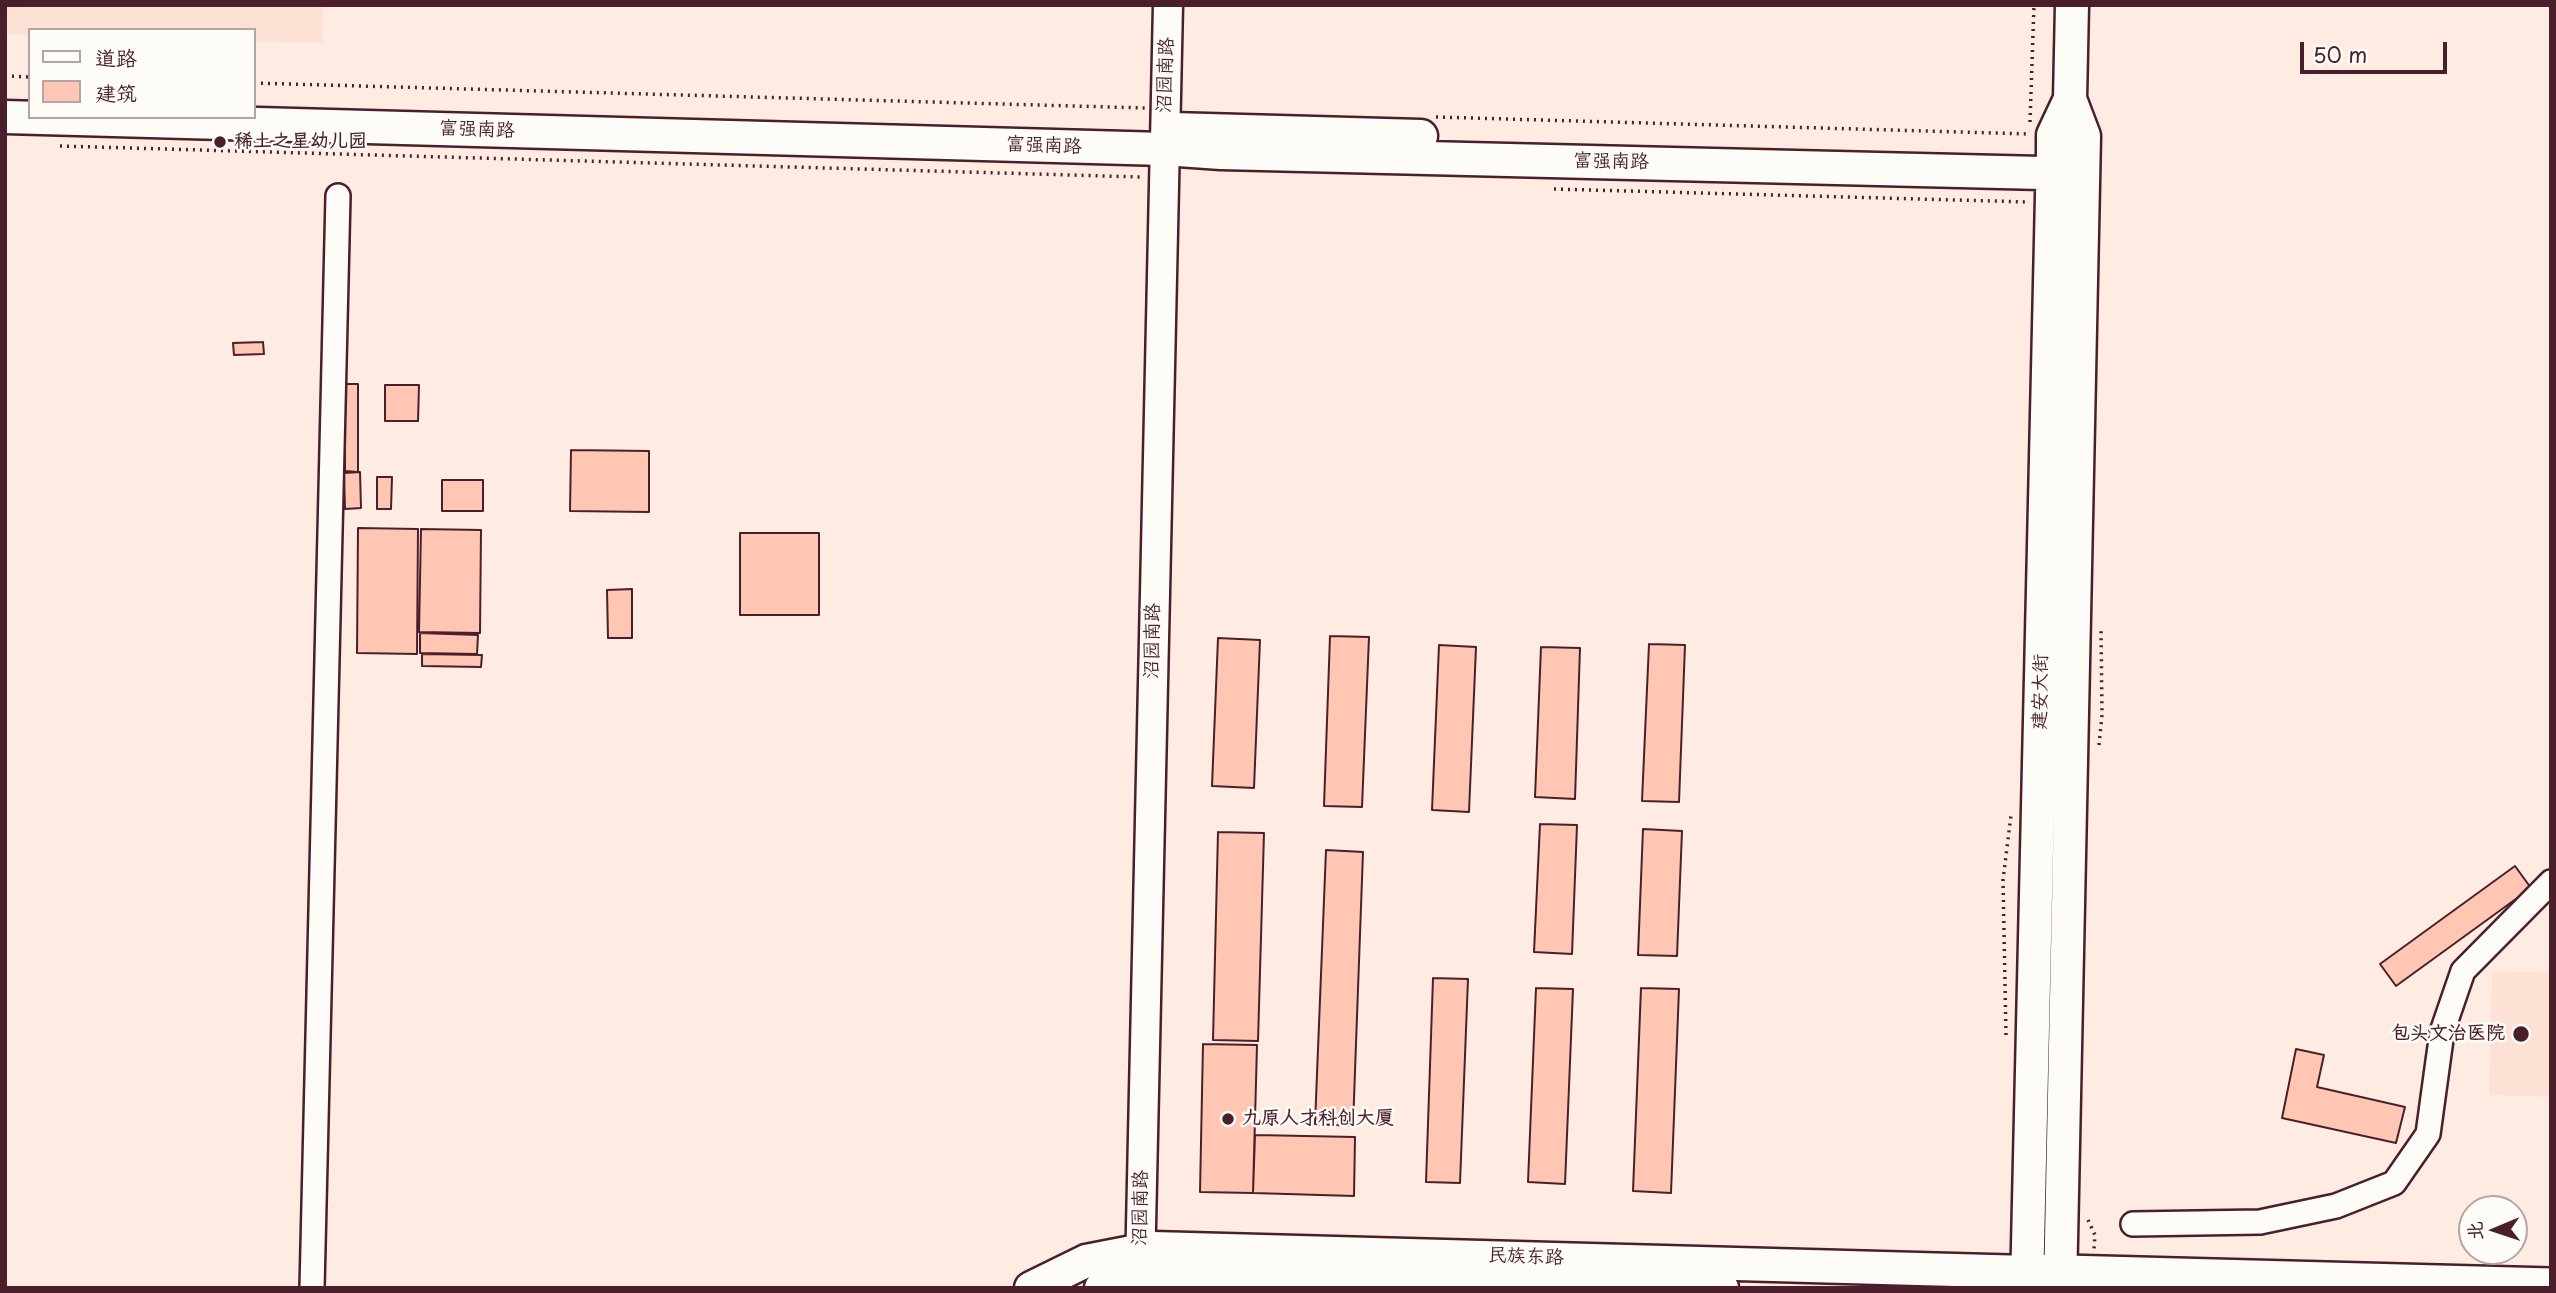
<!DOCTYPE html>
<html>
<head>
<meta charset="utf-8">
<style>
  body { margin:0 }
  #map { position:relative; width:2556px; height:1293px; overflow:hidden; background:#feece3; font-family:"Playpen Sans","LXGW WenKai TC",sans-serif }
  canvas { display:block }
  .frame { position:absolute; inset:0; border:7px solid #4a1f2b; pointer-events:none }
  .legend { position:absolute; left:28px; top:28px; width:228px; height:91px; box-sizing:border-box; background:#fdfcf7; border:2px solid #b5a4a5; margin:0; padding:9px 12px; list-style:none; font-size:21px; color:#4a1f2b }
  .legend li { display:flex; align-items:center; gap:14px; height:35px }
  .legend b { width:35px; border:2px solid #b5a4a5 }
  .north { position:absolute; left:2458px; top:1195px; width:70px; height:70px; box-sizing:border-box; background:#fdfcf7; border:2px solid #b5a4a5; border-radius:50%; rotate:268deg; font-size:19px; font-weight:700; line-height:28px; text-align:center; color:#4a1f2b }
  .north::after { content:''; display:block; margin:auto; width:24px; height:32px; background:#4a1f2b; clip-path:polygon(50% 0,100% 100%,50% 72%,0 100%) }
  .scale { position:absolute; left:2300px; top:42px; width:147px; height:32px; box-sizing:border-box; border:4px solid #4a1f2b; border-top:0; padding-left:9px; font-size:21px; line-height:24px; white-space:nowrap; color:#4a1f2b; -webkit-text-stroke:5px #fdfcf7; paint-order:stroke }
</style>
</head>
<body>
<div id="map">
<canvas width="2556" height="1293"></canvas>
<div class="frame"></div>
<ul class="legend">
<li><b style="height:9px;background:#fdfcf7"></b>道路</li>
<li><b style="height:19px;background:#ffc7b3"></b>建筑</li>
</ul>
<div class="north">北</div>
<div class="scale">50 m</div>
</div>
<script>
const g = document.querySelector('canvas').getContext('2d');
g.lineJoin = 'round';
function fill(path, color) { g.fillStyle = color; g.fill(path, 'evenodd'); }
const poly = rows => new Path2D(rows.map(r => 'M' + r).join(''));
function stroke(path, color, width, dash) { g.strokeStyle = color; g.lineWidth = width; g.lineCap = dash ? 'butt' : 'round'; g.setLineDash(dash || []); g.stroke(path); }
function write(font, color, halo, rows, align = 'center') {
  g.font = font + ' "Playpen Sans","LXGW WenKai TC",sans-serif'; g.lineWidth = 5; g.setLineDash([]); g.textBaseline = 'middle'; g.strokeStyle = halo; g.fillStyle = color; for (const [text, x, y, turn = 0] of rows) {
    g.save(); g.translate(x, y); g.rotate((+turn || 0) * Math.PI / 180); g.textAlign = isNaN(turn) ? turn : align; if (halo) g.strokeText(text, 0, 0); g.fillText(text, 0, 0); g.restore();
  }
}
fill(poly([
  [5,5,323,5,322,43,254,41,254,30,30,30,30,35,5,34],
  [2492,971,2551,972,2551,1097,2489,1095]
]), '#fee1d5');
const building = poly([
  [263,342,264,354,234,355,233,343,263,342],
  [345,384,358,384,358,472,345,471,345,384],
  [385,385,419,385,418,421,385,421,385,385],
  [571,450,649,451,649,512,570,511,571,450],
  [360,472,361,508,345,509,344,473,360,472],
  [377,477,392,477,391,509,377,509,377,477],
  [442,480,483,480,483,511,442,511,442,480],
  [358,528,418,529,417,654,357,653,358,528],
  [421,529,481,530,480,633,419,632,421,529],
  [740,533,819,533,819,615,740,615,740,533],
  [632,589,632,638,608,638,607,590,632,589],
  [420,633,478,635,477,654,420,653,420,633],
  [1330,636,1369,637,1362,807,1324,806,1330,636],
  [1218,638,1260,640,1254,788,1212,786,1218,638],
  [1649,644,1685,645,1679,802,1642,801,1649,644],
  [1439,645,1476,647,1469,812,1432,810,1439,645],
  [1541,647,1580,648,1575,799,1535,797,1541,647],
  [422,654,482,655,481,667,422,666,422,654],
  [1540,824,1577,825,1572,954,1534,952,1540,824],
  [1643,829,1682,831,1677,956,1638,955,1643,829],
  [1218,832,1264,833,1258,1041,1213,1040,1218,832],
  [1326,850,1363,852,1353,1126,1315,1124,1326,850],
  [2515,866,2531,888,2396,986,2380,964,2515,866],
  [1433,978,1468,979,1460,1183,1426,1182,1433,978],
  [1536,988,1573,989,1565,1184,1528,1182,1536,988],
  [1641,988,1679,989,1671,1193,1633,1191,1641,988],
  [1203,1044,1257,1045,1253,1193,1200,1192,1203,1044],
  [2296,1049,2324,1055,2317,1087,2405,1107,2396,1143,2282,1118,2296,1049],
  [1255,1135,1355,1137,1354,1196,1253,1193,1255,1135]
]);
fill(building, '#ffc7b3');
stroke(building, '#4a1f2b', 2);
const minor = poly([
  [2133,1224,2260,1222,2336,1206,2394,1183,2428,1134,2442,1032,2463,971,2551,882],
  [312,1288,338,196]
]);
const tertiary = poly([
  [1140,1271,1168,5]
]);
const secondary = poly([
  [5,117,1164,149,1221,153,2083,174],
  [1172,129,1421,136],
  [1031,1288,1086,1261,1153,1248,2028,1272],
  [1101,1288,1145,1276,1209,1271,1722,1288],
  [2027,1288,2053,152,2053,135,2070,99,2072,5],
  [2060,1288,2084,136,2070,99]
]);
const primary = poly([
  [2028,1272,2551,1286]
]);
stroke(minor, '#4a1f2b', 28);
stroke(tertiary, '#4a1f2b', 33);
stroke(secondary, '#4a1f2b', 37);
stroke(primary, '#4a1f2b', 40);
stroke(poly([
  [5,76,30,77],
  [254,83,1145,108],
  [1436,117,2030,134],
  [2030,122,2034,5],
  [60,146,1140,177],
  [1554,189,2029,202],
  [2099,745,2102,715,2101,627],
  [2006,1035,2003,880,2011,815],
  [2088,1220,2095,1235,2094,1249]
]), '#4a1f2b', 3.5, [2, 5]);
stroke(minor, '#fdfcf7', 23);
stroke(tertiary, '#fdfcf7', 28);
stroke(secondary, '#fdfcf7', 32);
stroke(primary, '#fdfcf7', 35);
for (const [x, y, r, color] of [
  [220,142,7,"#4a1f2b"],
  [2521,1034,9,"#4a1f2b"],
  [1228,1119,7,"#4a1f2b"]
]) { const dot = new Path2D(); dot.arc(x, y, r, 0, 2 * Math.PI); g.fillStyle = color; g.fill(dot); stroke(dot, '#fdfcf7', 2.5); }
write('19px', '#4a1f2b', '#fdfcf7', [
  ["沼园南路",1166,75,-88],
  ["富强南路",477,130,2],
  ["富强南路",1044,146,2],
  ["富强南路",1611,162,1],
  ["沼园南路",1153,641,-89],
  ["建安大街",2041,692,-89],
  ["沼园南路",1141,1208,-89],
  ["民族东路",1526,1257,2]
]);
write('bold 19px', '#4a1f2b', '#fdfcf7', [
  ["稀土之星幼儿园",234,142],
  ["包头文治医院",2505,1034,"right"],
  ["九原人才科创大厦",1242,1119]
], 'left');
</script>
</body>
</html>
